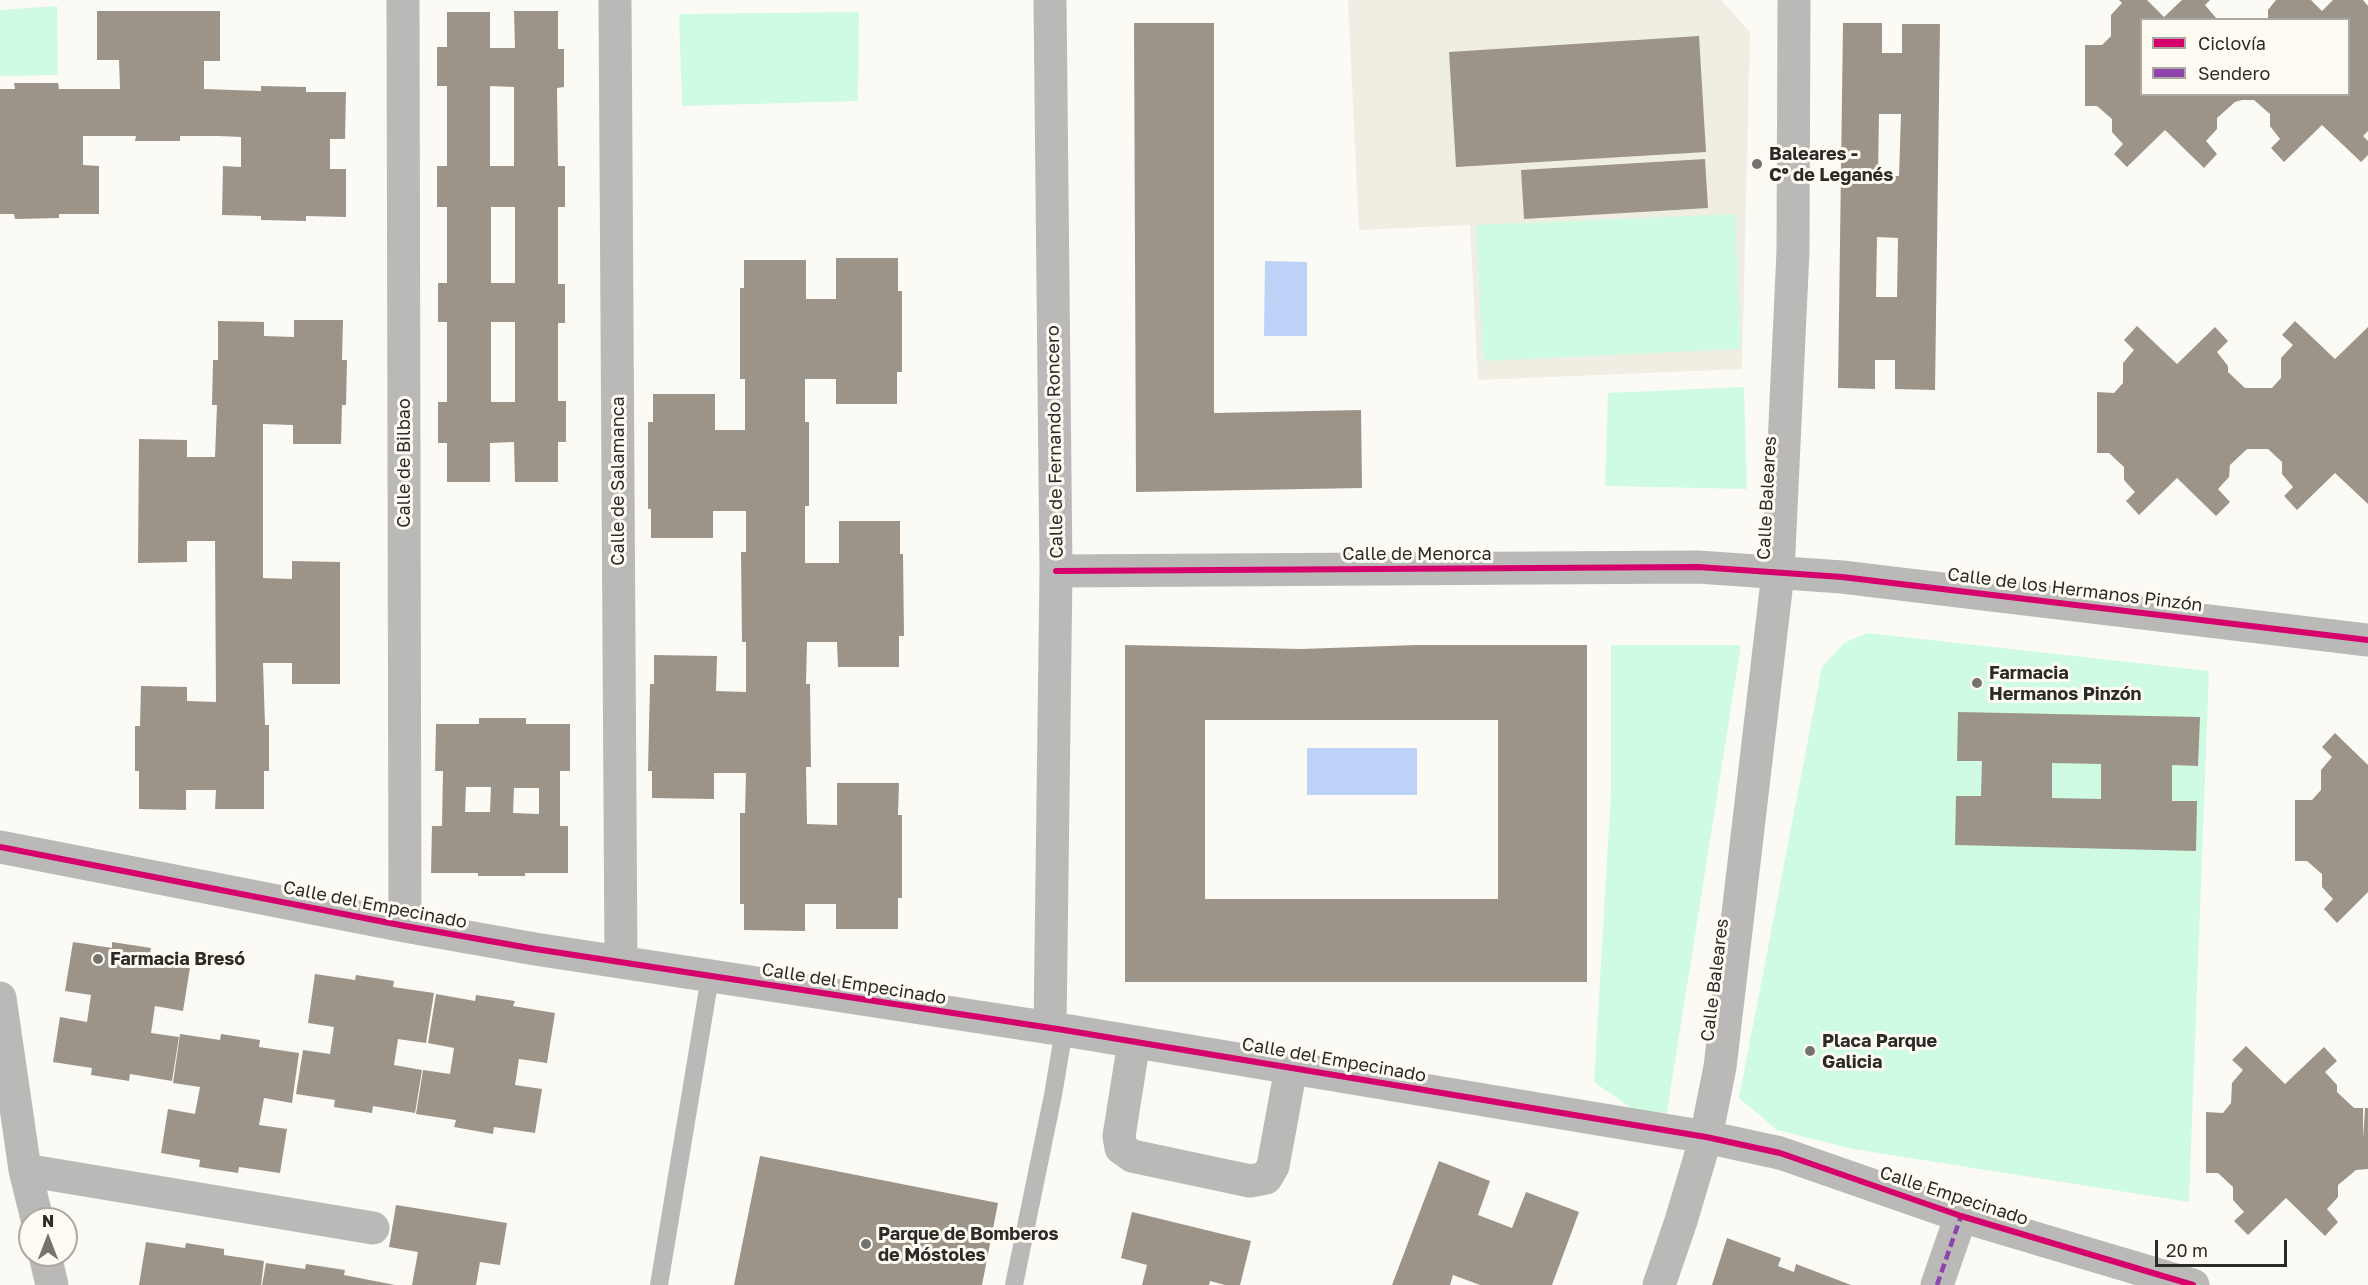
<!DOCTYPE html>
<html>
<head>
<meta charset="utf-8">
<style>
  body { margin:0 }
  #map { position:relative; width:2368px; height:1285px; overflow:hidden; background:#fbfaf5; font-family:"Golos Text",sans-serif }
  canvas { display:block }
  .legend { position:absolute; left:2140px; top:18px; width:210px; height:78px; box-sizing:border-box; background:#fefbf2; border:2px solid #aaa8a1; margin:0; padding:8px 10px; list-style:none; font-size:18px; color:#2c2b28 }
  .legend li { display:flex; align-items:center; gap:12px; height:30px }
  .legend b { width:30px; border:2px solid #aaa8a1 }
  .north { position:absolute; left:18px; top:1207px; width:60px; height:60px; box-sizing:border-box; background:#fefbf2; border:2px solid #aaa8a1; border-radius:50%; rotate:0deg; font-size:16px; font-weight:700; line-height:24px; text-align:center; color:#2c2b28 }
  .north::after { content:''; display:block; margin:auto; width:21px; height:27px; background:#747370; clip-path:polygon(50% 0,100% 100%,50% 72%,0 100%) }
  .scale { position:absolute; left:2155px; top:1240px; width:132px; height:27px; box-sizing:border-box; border:3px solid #2c2b28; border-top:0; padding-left:8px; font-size:18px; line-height:21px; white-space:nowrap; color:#2c2b28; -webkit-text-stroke:4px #fefbf2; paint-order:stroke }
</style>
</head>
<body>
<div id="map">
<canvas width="2368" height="1285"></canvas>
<ul class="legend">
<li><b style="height:8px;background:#d6006c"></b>Ciclovía</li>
<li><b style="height:8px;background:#8e44ad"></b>Sendero</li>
</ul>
<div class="north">N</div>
<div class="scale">20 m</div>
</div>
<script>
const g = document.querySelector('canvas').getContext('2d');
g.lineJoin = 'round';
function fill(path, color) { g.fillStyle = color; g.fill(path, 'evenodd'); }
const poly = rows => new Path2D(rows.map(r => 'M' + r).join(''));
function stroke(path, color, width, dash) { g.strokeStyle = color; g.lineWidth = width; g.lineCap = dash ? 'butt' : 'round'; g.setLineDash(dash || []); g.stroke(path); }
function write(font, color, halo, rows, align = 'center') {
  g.font = font + ' "Golos Text",sans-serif'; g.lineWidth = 6; g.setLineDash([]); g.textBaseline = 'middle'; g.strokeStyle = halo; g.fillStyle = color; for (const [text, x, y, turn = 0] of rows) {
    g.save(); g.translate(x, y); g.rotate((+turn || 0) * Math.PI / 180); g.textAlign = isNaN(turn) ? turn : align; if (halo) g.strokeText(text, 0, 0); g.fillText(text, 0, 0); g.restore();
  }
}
fill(poly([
  [1348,0,1721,0,1750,32,1742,369,1478,380,1470,225,1359,230]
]), '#f0eee2');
fill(poly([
  [57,6,58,75,0,76,0,10],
  [859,12,858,101,682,106,679,14],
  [1735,214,1741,349,1483,361,1476,225],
  [1744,387,1747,489,1605,486,1608,393],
  [1867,633,2209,671,2189,1202,1853,1149,1777,1130,1739,1098,1822,667,1844,643],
  [1611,645,1741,645,1664,1131,1594,1082,1611,792]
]), '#d0fbe3');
fill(poly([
  [1265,261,1307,262,1307,336,1264,336],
  [1417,748,1417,795,1307,795,1307,748]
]), '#bcd2f6');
fill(poly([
  [2119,0,2147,0,2164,17,2182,0,2210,0,2205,5,2216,18,2142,20,2142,94,2349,94,2349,20,2268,20,2268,10,2276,0,2311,0,2322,11,2333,0,2363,0,2368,6,2368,131,2363,136,2368,141,2368,155,2361,162,2322,125,2284,162,2271,148,2280,139,2270,126,2270,114,2254,100,2242,100,2235,102,2217,118,2217,129,2206,141,2217,154,2204,168,2165,130,2127,167,2114,154,2123,144,2112,132,2112,119,2097,106,2085,106,2085,45,2102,45,2111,36,2111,15,2122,3],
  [97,11,220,11,220,61,204,61,204,89,261,91,261,86,306,87,306,92,346,92,345,139,330,139,330,169,346,169,346,217,306,216,306,221,261,220,261,216,222,215,223,166,241,167,241,137,219,136,180,136,180,141,135,141,136,136,83,136,83,165,99,166,99,214,59,214,59,218,15,219,14,214,0,214,0,89,15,89,14,83,58,83,59,89,120,89,119,60,97,60],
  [514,11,558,11,558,49,564,49,564,87,557,88,558,166,565,166,565,207,558,207,558,284,565,284,565,323,558,323,558,401,566,401,566,442,558,442,558,482,515,482,514,442,490,443,490,482,447,482,447,443,438,443,438,402,447,402,447,322,438,322,438,283,447,283,447,207,437,207,437,166,447,166,447,86,437,86,437,47,447,47,447,12,490,12,490,48,515,48],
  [490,86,514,87,514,166,490,166],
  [491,207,515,207,515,283,491,283],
  [491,322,515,322,515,402,491,402],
  [1134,23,1214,23,1214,413,1361,410,1362,488,1136,492],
  [1843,23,1882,23,1882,53,1902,53,1902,24,1940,24,1935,390,1895,389,1895,360,1875,360,1875,389,1838,388],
  [1879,114,1901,114,1899,176,1878,176],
  [1877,237,1898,238,1897,297,1876,297],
  [1699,36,1706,152,1456,167,1449,52],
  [1705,159,1708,208,1524,219,1521,170],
  [836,258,898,258,898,291,902,291,902,372,897,372,897,404,836,404,836,379,805,379,805,422,809,422,809,506,805,506,805,563,839,563,839,521,900,521,900,554,903,554,904,636,899,636,899,667,838,667,837,642,807,642,806,684,810,684,811,767,806,767,807,824,837,825,837,783,899,783,898,815,902,815,902,898,898,898,898,929,836,929,836,904,805,904,805,931,744,930,744,904,740,904,740,813,745,813,746,773,714,773,714,799,652,798,652,771,648,771,650,684,654,684,654,655,717,656,716,691,746,692,746,642,742,642,741,552,746,552,746,511,713,511,713,538,651,538,651,509,648,509,648,422,653,422,653,394,715,394,715,430,745,430,745,379,740,379,740,288,744,288,744,260,806,260,806,299,836,299],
  [294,320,343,320,342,360,347,360,346,405,342,405,341,444,293,444,293,425,263,424,263,578,292,579,292,561,340,562,340,684,292,684,292,663,263,663,265,725,269,725,269,771,264,771,264,809,215,809,216,790,186,790,186,810,139,809,139,771,135,771,135,726,140,726,141,686,187,687,187,701,216,702,215,541,187,541,187,562,138,563,139,439,187,440,187,457,215,457,217,405,212,405,213,360,218,360,218,321,264,322,264,336,294,337],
  [2295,321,2335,359,2368,327,2368,504,2335,473,2297,510,2284,496,2293,487,2282,474,2282,462,2268,449,2247,449,2230,465,2229,477,2218,489,2230,502,2216,516,2177,478,2139,515,2126,501,2135,492,2124,480,2124,467,2109,453,2097,453,2097,392,2114,393,2123,383,2123,363,2134,350,2124,340,2137,326,2177,364,2215,327,2228,341,2217,352,2228,366,2228,372,2245,388,2272,388,2281,378,2281,358,2293,345,2282,335],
  [1125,645,1301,649,1417,645,1587,645,1587,982,1125,982],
  [1205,720,1498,720,1498,899,1205,899],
  [1958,712,2200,717,2198,766,2172,765,2172,801,2197,801,2196,851,1955,845,1956,796,1981,796,1982,761,1957,761],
  [2052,763,2101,764,2101,799,2052,798],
  [479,718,526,718,526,724,570,724,570,771,560,771,560,826,568,826,568,873,525,873,525,876,478,876,478,873,431,873,432,826,442,826,443,771,435,771,436,724,479,724],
  [466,787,491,787,490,812,465,812],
  [514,788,539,788,539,814,513,813],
  [2335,733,2368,765,2368,892,2337,923,2324,909,2333,899,2322,887,2322,874,2307,861,2295,861,2295,800,2312,800,2321,790,2321,770,2332,757,2322,747],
  [73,942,112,948,112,942,151,948,150,954,191,961,183,1011,155,1006,151,1033,179,1037,172,1081,130,1074,129,1081,91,1075,92,1068,53,1062,60,1017,87,1022,91,995,65,991],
  [315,974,355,980,356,975,394,981,393,987,434,993,426,1043,398,1039,394,1065,422,1070,415,1113,373,1106,372,1113,334,1107,335,1100,296,1094,303,1050,330,1054,334,1027,308,1023],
  [436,994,475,1001,476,995,515,1001,513,1006,555,1013,547,1063,519,1059,515,1085,542,1089,535,1133,494,1127,493,1134,454,1127,456,1120,416,1114,423,1070,450,1074,454,1048,428,1043],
  [180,1034,220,1040,221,1034,260,1040,259,1047,299,1053,292,1103,264,1098,259,1125,287,1129,280,1173,239,1167,238,1173,199,1167,200,1160,161,1153,168,1109,195,1114,200,1087,173,1083],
  [2246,1046,2285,1084,2324,1047,2337,1061,2325,1072,2337,1085,2337,1092,2354,1108,2363,1108,2363,1139,2365,1108,2368,1108,2368,1169,2356,1170,2338,1185,2338,1197,2327,1209,2338,1222,2325,1236,2286,1198,2248,1235,2234,1221,2244,1212,2233,1200,2233,1187,2218,1173,2206,1173,2206,1112,2223,1113,2231,1103,2232,1083,2243,1070,2232,1060],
  [760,1156,998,1203,982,1285,734,1285],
  [1439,1161,1490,1181,1478,1215,1512,1228,1526,1192,1579,1212,1552,1285,1480,1285,1453,1275,1450,1285,1392,1285],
  [396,1205,507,1223,500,1265,480,1262,476,1285,412,1285,418,1252,389,1247],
  [1132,1212,1251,1241,1240,1285,1225,1285,1210,1281,1209,1285,1142,1285,1147,1265,1121,1258],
  [1727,1238,1781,1258,1778,1266,1794,1272,1796,1264,1851,1285,1712,1285],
  [146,1242,185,1248,186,1243,224,1249,224,1255,264,1261,261,1285,139,1285],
  [266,1263,305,1269,306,1264,345,1270,344,1275,395,1285,262,1285]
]), '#9d9489');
stroke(poly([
  [659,1285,710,977],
  [1014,1285,1053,1095,1064,1030]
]), '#bab9b8', 18);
stroke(poly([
  [403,0,405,926],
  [615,0,621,962],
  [1056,571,1698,567,1842,577,2368,640],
  [0,847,405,926,535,949,1064,1030,1706,1137,1780,1153,1961,1216,2193,1285],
  [0,998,25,1170,37,1219],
  [1050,1028,1056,571,1050,0],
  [1134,1042,1119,1136,1121,1148,1132,1156,1250,1181,1266,1178,1273,1166,1291,1068],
  [25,1170,373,1228],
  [45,1255,52,1285],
  [1659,1285,1681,1221,1706,1137,1720,1067,1778,573,1793,251,1794,0],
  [1937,1285,1961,1216]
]), '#bab9b8', 33);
stroke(poly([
  [1937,1285,1961,1216]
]), '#8e44ad', 4.5, [9, 4.5]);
stroke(poly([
  [1056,571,1698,567,1842,577,2368,640],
  [0,847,405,926,535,949,1064,1030,1706,1137,1780,1153,1961,1216,2193,1285]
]), '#d6006c', 6);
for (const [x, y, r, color] of [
  [1757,164,6,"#747370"],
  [1977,683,6,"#747370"],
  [98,959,6,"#747370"],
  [1810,1051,6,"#747370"],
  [866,1244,6,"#747370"]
]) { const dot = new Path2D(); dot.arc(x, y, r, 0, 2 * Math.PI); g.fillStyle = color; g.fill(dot); stroke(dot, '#fefbf2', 2); }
write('bold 18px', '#2c2b28', '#fefbf2', [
  ["Baleares -",1769,154],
  ["Cº de Leganés",1769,175],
  ["Farmacia",1989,673],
  ["Hermanos Pinzón",1989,694],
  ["Farmacia Bresó",110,959],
  ["Placa Parque",1822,1041],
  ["Galicia",1822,1062],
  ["Parque de Bomberos",878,1234],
  ["de Móstoles",878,1255]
], 'left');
write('18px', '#2c2b28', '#fefbf2', [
  ["Calle de Fernando Roncero",1055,442,-91],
  ["Calle de Bilbao",404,463,-90],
  ["Calle de Salamanca",618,481,-90],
  ["Calle Baleares",1767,498,-87],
  ["Calle de Menorca",1417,554],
  ["Calle de los Hermanos Pinzón",2075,590,7],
  ["Calle del Empecinado",375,905,11],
  ["Calle Baleares",1715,980,-83],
  ["Calle del Empecinado",854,984,9],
  ["Calle del Empecinado",1334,1060,10],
  ["Calle Empecinado",1954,1196,18]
]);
</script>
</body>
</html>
